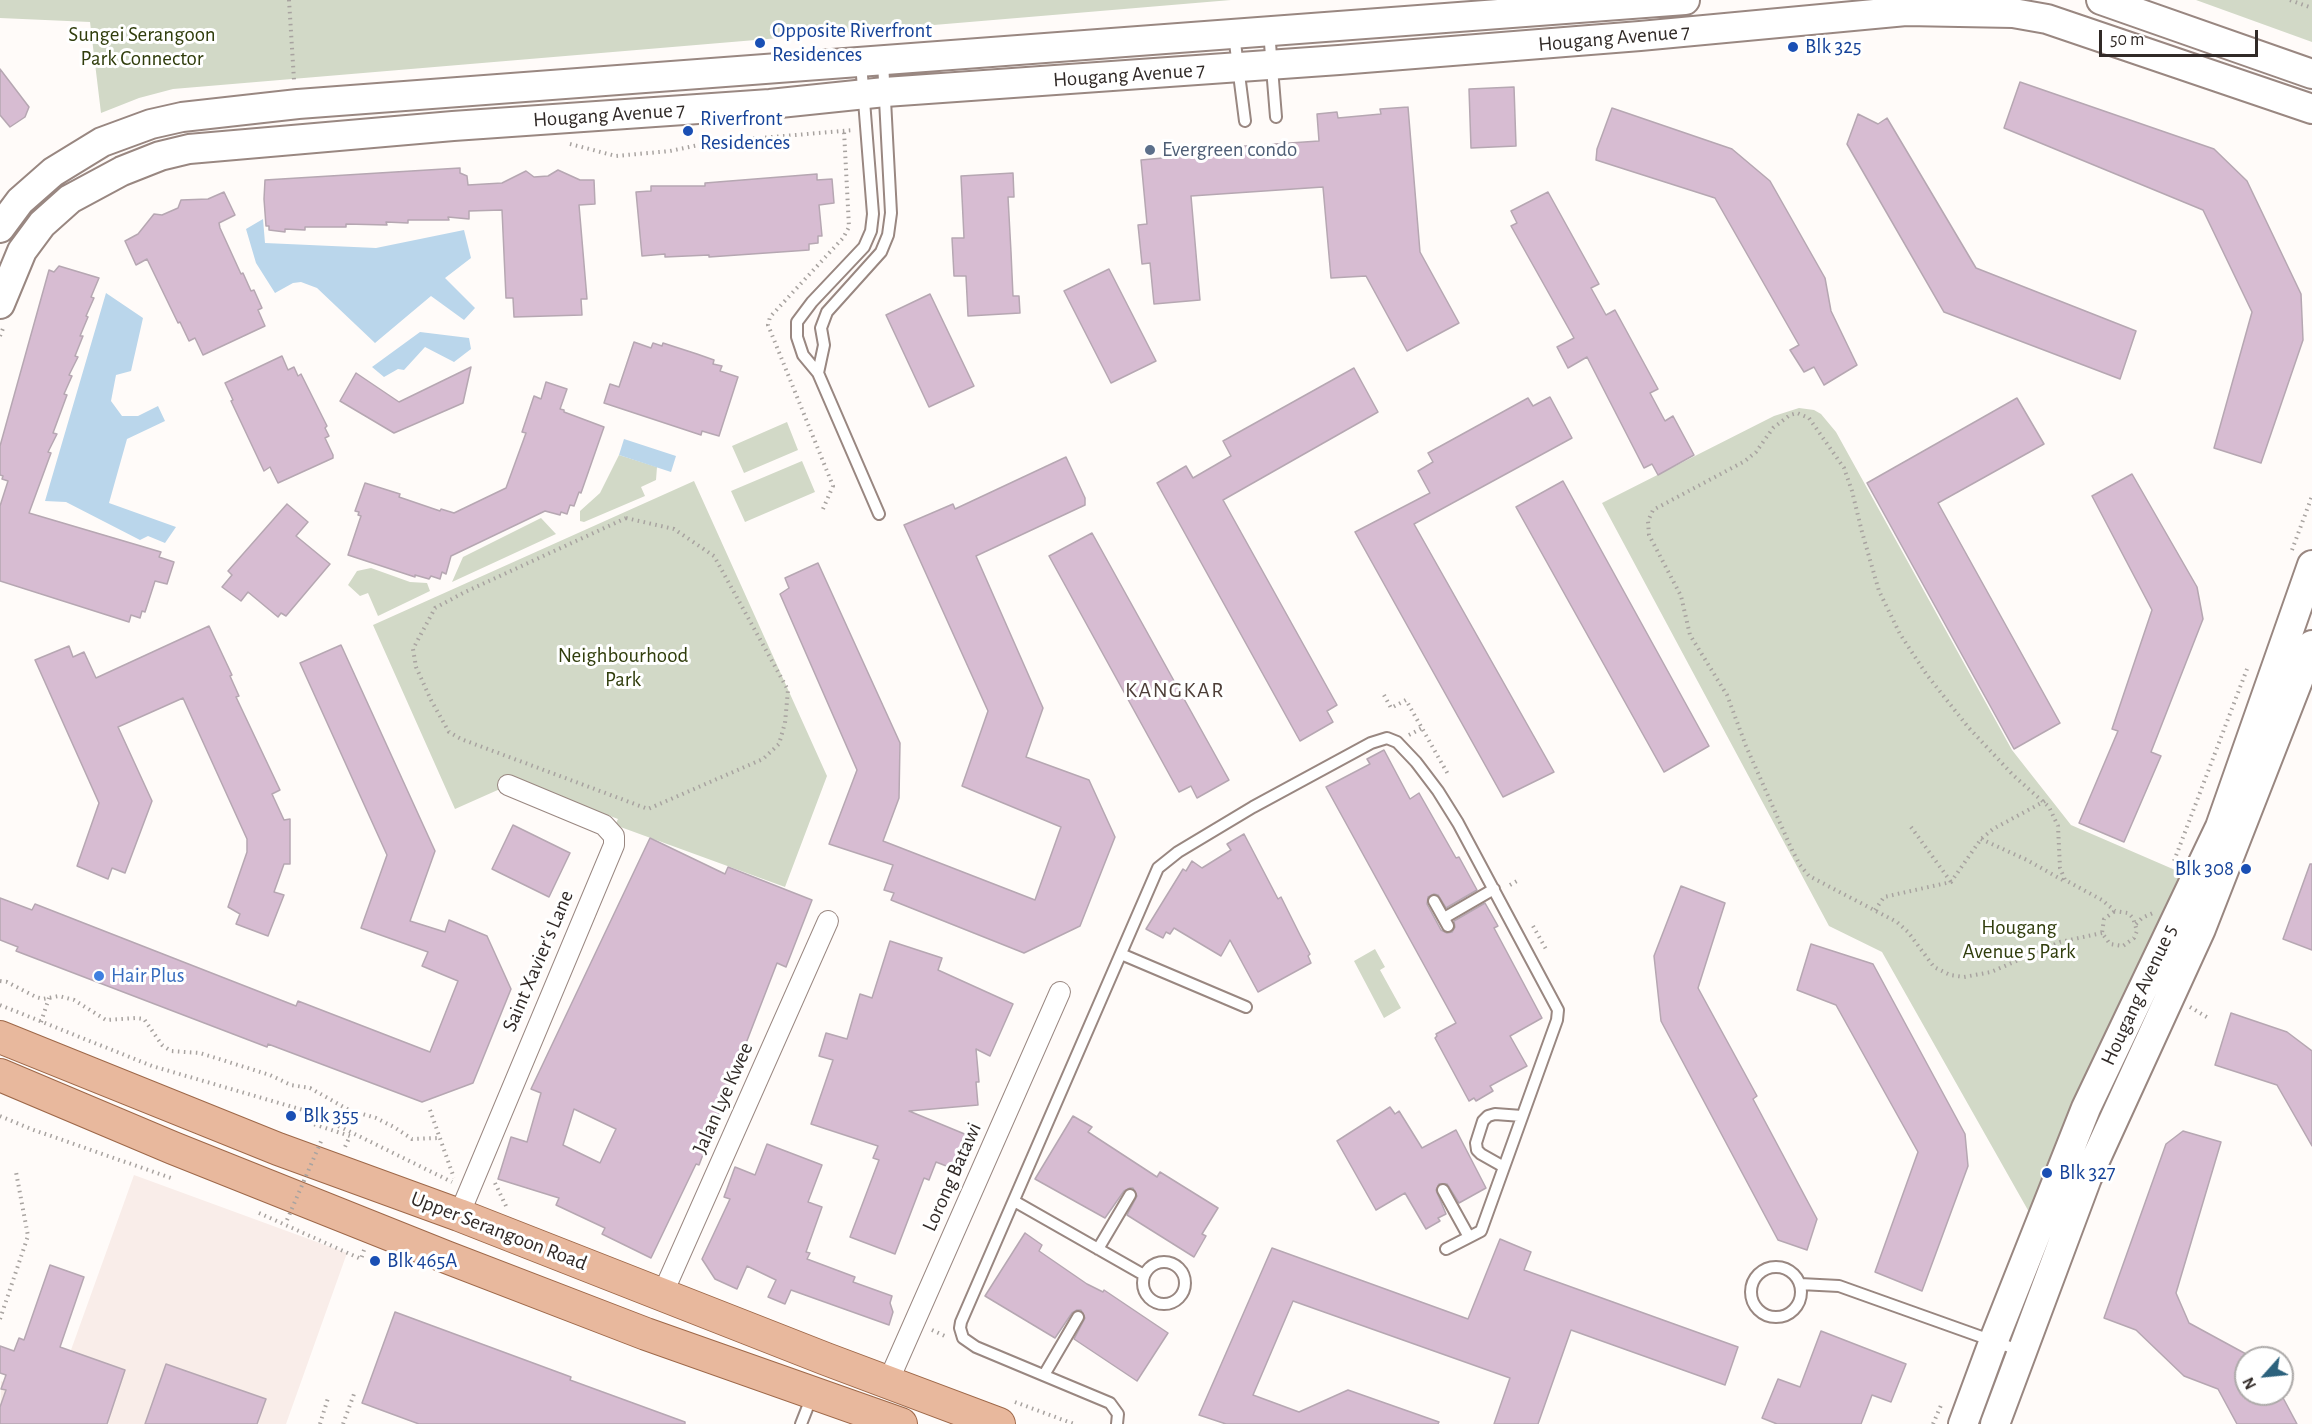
<!DOCTYPE html>
<html>
<head>
<meta charset="utf-8">
<style>
  body { margin:0 }
  #map { position:relative; width:2312px; height:1424px; overflow:hidden; background:#fffbf9; font-family:"Alegreya Sans",sans-serif }
  canvas { display:block }
  .north { position:absolute; left:2234px; top:1346px; width:60px; height:60px; box-sizing:border-box; background:#fff; border:2px solid #adaaa9; border-radius:50%; rotate:243deg; font-size:16px; font-weight:700; line-height:24px; text-align:center; color:#312a27 }
  .north::after { content:''; display:block; margin:auto; width:21px; height:27px; background:#2c627d; clip-path:polygon(50% 0,100% 100%,50% 72%,0 100%) }
  .scale { position:absolute; left:2099px; top:30px; width:159px; height:27px; box-sizing:border-box; border:3px solid #312a27; border-top:0; padding-left:8px; font-size:18px; line-height:21px; white-space:nowrap; color:#312a27; -webkit-text-stroke:4px #fff; paint-order:stroke }
</style>
</head>
<body>
<div id="map">
<canvas width="2312" height="1424"></canvas>
<div class="north">N</div>
<div class="scale">50 m</div>
</div>
<script>
const g = document.querySelector('canvas').getContext('2d');
g.lineJoin = 'round';
function fill(path, color) { g.fillStyle = color; g.fill(path, 'evenodd'); }
const poly = rows => new Path2D(rows.map(r => 'M' + r).join(''));
function stroke(path, color, width, dash) { g.strokeStyle = color; g.lineWidth = width; g.lineCap = dash ? 'butt' : 'round'; g.setLineDash(dash || []); g.stroke(path); }
function write(font, color, halo, rows, align = 'center') {
  g.font = font + ' "Alegreya Sans",sans-serif'; g.lineWidth = 6; g.setLineDash([]); g.textBaseline = 'middle'; g.strokeStyle = halo; g.fillStyle = color; for (const [text, x, y, turn = 0] of rows) {
    g.save(); g.translate(x, y); g.rotate((+turn || 0) * Math.PI / 180); g.textAlign = isNaN(turn) ? turn : align; if (halo) g.strokeText(text, 0, 0); g.fillText(text, 0, 0); g.restore();
  }
}
fill(poly([
  [134,1175,347,1253,286,1424,0,1424,1,1381,53,1400]
]), '#f9ede9');
fill(poly([
  [0,0,1231,0,173,89,139,98,101,113,90,22,0,18],
  [2196,0,2312,0,2312,42],
  [1799,408,1814,410,1821,414,1836,432,2012,750,2071,825,2189,876,2029,1212,1882,952,1829,926,1602,503,1774,416],
  [787,422,798,450,744,473,732,446],
  [619,455,657,467,656,480,641,487,645,496,584,522,580,521,580,511,600,493],
  [802,461,815,492,745,522,731,491],
  [694,481,827,776,785,887,615,825,618,819,518,781,455,809,373,625],
  [541,518,556,534,452,582,463,557],
  [371,568,410,582,427,583,430,591,378,616,368,593,360,596,348,585,357,571],
  [1375,949,1385,967,1380,970,1401,1008,1384,1018,1354,961]
]), '#d2d9c7');
fill(poly([
  [263,219,265,243,376,248,464,230,471,258,445,278,475,308,464,320,431,296,375,343,317,288,301,282,293,283,275,293,256,263,246,229],
  [106,293,143,318,131,371,116,375,111,401,122,416,138,416,158,406,165,421,127,439,109,503,176,527,165,543,148,536,140,540,66,502,45,501],
  [420,332,469,338,471,349,454,362,425,347,404,370,398,369,384,377,372,367],
  [624,439,676,456,671,472,619,455]
]), '#bad6eb');
const building = poly([
  [0,69,29,107,25,117,10,127,0,115,0,69],
  [2020,82,2214,149,2247,181,2301,294,2303,340,2261,463,2214,448,2252,312,2203,210,2004,128,2020,82],
  [1514,87,1516,146,1471,148,1469,89,1514,87],
  [1408,107,1420,252,1459,323,1407,351,1366,276,1331,278,1323,187,1191,196,1200,300,1154,304,1150,263,1142,264,1138,225,1147,224,1141,160,1216,153,1216,148,1319,141,1317,114,1337,112,1338,118,1381,114,1380,109,1408,107],
  [1612,108,1732,149,1770,181,1825,278,1831,311,1857,365,1824,385,1814,367,1804,372,1790,350,1799,345,1715,198,1596,160,1597,149,1612,108],
  [1858,114,1878,124,1887,118,1976,268,2136,331,2120,379,1944,312,1847,144,1858,114],
  [460,168,460,173,467,176,468,185,502,183,526,171,534,177,548,176,558,170,580,180,594,180,595,204,579,205,587,299,581,299,582,315,514,317,513,298,506,298,502,210,469,211,469,219,448,217,449,220,408,220,408,223,386,222,387,225,346,224,346,227,305,227,305,230,285,229,285,232,269,230,269,226,266,226,264,199,265,180,460,168],
  [1013,173,1014,197,1008,197,1011,252,1013,296,1019,296,1020,313,968,316,966,276,954,276,952,238,964,238,961,176,1013,173],
  [817,174,817,180,832,179,834,203,819,205,822,236,818,236,818,243,809,244,809,250,709,257,709,255,665,257,665,254,642,256,636,192,651,191,651,186,705,186,705,183,817,174],
  [224,192,235,215,219,223,220,228,241,274,243,273,251,291,254,290,262,308,258,310,265,326,203,355,195,338,189,341,180,322,178,323,147,259,136,265,125,241,138,234,154,214,162,215,178,208,181,200,208,199,224,192],
  [1548,192,1599,284,1591,288,1606,315,1615,310,1658,389,1650,393,1665,421,1673,416,1694,455,1658,475,1652,464,1644,468,1587,357,1568,368,1557,347,1574,338,1511,226,1517,223,1511,211,1548,192],
  [59,266,99,278,91,297,94,298,86,316,88,317,80,336,83,336,75,356,78,357,69,375,72,376,64,394,67,395,53,433,57,434,48,452,51,453,29,513,161,552,159,557,174,562,167,584,155,581,145,612,142,611,140,618,131,615,129,622,0,581,0,506,8,481,2,479,3,476,0,475,0,446,49,270,54,272,59,266],
  [1109,269,1156,361,1111,383,1064,291,1109,269],
  [930,294,974,386,929,407,886,315,930,294],
  [634,342,651,348,653,343,662,346,663,343,697,354,714,360,713,364,722,366,720,371,738,377,719,436,702,431,701,435,604,403,610,384,619,387,634,342],
  [282,356,288,370,294,367,298,376,301,374,327,426,325,428,329,436,325,438,333,455,333,458,278,483,270,467,264,471,231,401,233,400,225,383,282,356],
  [471,367,463,403,394,433,340,401,356,373,399,402,471,367],
  [1354,368,1378,412,1223,500,1337,705,1327,711,1333,722,1300,741,1157,483,1186,466,1193,478,1231,456,1223,441,1354,368],
  [546,382,567,389,560,409,564,410,564,412,604,427,581,493,579,492,574,506,570,505,567,514,561,512,560,515,545,511,451,556,446,574,442,572,440,579,431,576,429,579,415,575,415,577,348,555,361,516,358,515,359,512,355,511,365,483,400,494,399,497,440,511,441,509,454,513,506,488,526,433,522,432,534,396,541,399,546,382],
  [1550,397,1572,438,1414,524,1554,772,1503,797,1355,532,1430,493,1418,471,1433,462,1428,453,1528,398,1533,406,1550,397],
  [2017,398,2044,444,1938,503,2060,723,2014,749,1867,483,2017,398],
  [1066,457,1085,498,1085,505,976,556,1043,708,1026,757,1089,780,1115,837,1080,926,1024,953,891,900,894,893,884,890,893,865,829,844,857,770,780,594,789,588,785,578,818,563,900,743,899,798,883,841,1035,900,1061,827,962,786,988,711,904,525,953,504,955,509,1066,457],
  [2132,474,2197,587,2203,619,2151,752,2161,756,2124,842,2079,823,2118,731,2112,729,2152,610,2092,496,2132,474],
  [1563,481,1709,746,1664,772,1516,507,1563,481],
  [287,504,308,522,296,536,330,564,286,616,281,613,278,617,248,592,241,601,222,587,232,575,228,571,287,504],
  [1092,533,1229,780,1197,798,1191,786,1179,792,1049,556,1092,533],
  [209,626,232,675,230,676,239,696,236,697,280,790,272,794,284,820,290,819,290,864,284,864,274,892,284,895,268,936,236,924,240,914,228,907,247,852,247,839,183,698,118,727,152,801,125,873,112,868,108,879,77,866,99,803,35,660,69,646,73,657,84,652,96,678,209,626],
  [341,645,435,851,410,921,445,932,449,920,487,936,511,989,473,1083,422,1102,268,1044,267,1047,16,951,18,947,0,940,0,898,32,910,35,904,296,1006,298,1001,430,1052,458,981,422,966,428,952,361,928,387,855,300,663,341,645],
  [1384,750,1410,799,1419,793,1456,858,1459,857,1477,890,1446,908,1438,895,1434,894,1428,897,1427,904,1441,930,1447,933,1452,932,1455,927,1454,921,1485,903,1498,926,1494,928,1542,1018,1510,1036,1527,1066,1490,1086,1493,1091,1476,1101,1474,1098,1469,1101,1435,1038,1437,1036,1436,1034,1456,1023,1326,787,1370,764,1367,759,1384,750],
  [513,825,570,853,549,897,492,869,513,825],
  [1244,834,1278,899,1281,897,1300,935,1310,954,1308,956,1311,963,1258,992,1230,940,1221,956,1174,928,1170,934,1166,932,1163,938,1146,929,1183,869,1186,871,1192,861,1202,868,1231,850,1227,844,1244,834],
  [650,838,725,874,728,867,812,900,786,967,777,963,699,1165,696,1164,651,1258,602,1234,605,1228,556,1205,559,1198,498,1179,511,1137,527,1142,541,1093,531,1089,650,838],
  [574,1109,616,1129,600,1163,563,1145,574,1109],
  [2310,864,2312,864,2312,950,2283,939,2310,864],
  [1681,886,1725,903,1698,988,1757,1096,1753,1099,1817,1219,1807,1250,1778,1240,1661,1021,1654,956,1681,886],
  [890,941,942,958,938,970,1013,1004,990,1056,976,1049,979,1082,976,1082,978,1105,909,1111,967,1135,954,1169,936,1162,929,1180,924,1178,895,1254,850,1237,879,1160,873,1158,878,1146,811,1124,833,1060,819,1056,826,1033,847,1039,860,994,872,998,890,941],
  [1811,944,1873,964,1965,1134,1968,1166,1922,1291,1875,1272,1918,1152,1836,1005,1797,990,1811,944],
  [2231,1013,2287,1032,2312,1051,2312,1146,2277,1085,2215,1065,2231,1013],
  [1390,1107,1395,1114,1399,1111,1422,1148,1456,1130,1486,1188,1459,1203,1447,1184,1439,1184,1436,1190,1446,1214,1438,1218,1440,1221,1426,1229,1405,1193,1376,1210,1337,1141,1390,1107],
  [1073,1116,1092,1127,1088,1132,1157,1177,1160,1172,1218,1208,1202,1234,1206,1236,1194,1257,1127,1215,1137,1196,1133,1188,1130,1188,1124,1191,1105,1218,1035,1179,1073,1116],
  [2183,1131,2221,1142,2176,1293,2189,1323,2246,1354,2246,1394,2281,1394,2297,1424,2237,1424,2218,1389,2184,1376,2136,1330,2104,1318,2166,1144,2183,1131],
  [767,1144,822,1165,808,1202,822,1207,806,1252,810,1253,807,1259,855,1277,853,1282,892,1296,890,1303,893,1312,889,1325,791,1290,785,1304,768,1297,776,1280,747,1266,737,1289,715,1279,702,1259,730,1199,724,1197,735,1167,755,1175,767,1144],
  [1025,1233,1042,1245,1039,1251,1087,1284,1103,1292,1104,1290,1168,1333,1137,1381,1074,1339,1085,1318,1081,1310,1077,1310,1072,1313,1055,1338,985,1296,1025,1233],
  [1500,1239,1531,1252,1524,1270,1738,1347,1725,1385,1571,1330,1538,1424,1494,1424,1510,1378,1293,1301,1253,1395,1299,1412,1348,1390,1439,1422,1438,1424,1226,1424,1199,1415,1272,1248,1468,1319,1500,1239],
  [50,1265,84,1277,60,1347,125,1370,107,1424,0,1424,0,1407,6,1390,1,1389,6,1375,0,1373,0,1346,14,1351,19,1338,24,1340,50,1265],
  [395,1312,571,1377,570,1380,685,1422,685,1424,419,1424,362,1403,395,1312],
  [1821,1331,1906,1364,1891,1402,1872,1395,1861,1424,1777,1424,1762,1418,1778,1379,1800,1387,1821,1331],
  [166,1364,266,1399,257,1424,145,1424,166,1364]
]);
fill(building, '#d7bcd2');
stroke(building, '#b6a7b2', 1.5);
const lane = poly([
  [1269,31,1276,117],
  [1234,35,1245,121],
  [861,63,873,214,871,231,864,247,812,302,797,322,797,337,803,355,818,373,879,514],
  [818,373,824,345,821,328,827,312,881,252,888,235,891,213,883,62],
  [1434,901,1448,926],
  [1444,918,1494,889],
  [1121,954,1246,1007],
  [1504,1167,1481,1154,1477,1150,1476,1143,1483,1121,1488,1116,1495,1114,1522,1116],
  [1443,1190,1469,1237],
  [1014,1201,1144,1275],
  [1098,1249,1130,1195],
  '1143 1283a21 21 0 1 1 42 0a21 21 0 1 1-42 0Z',
  '1751 1292a25 25 0 1 1 50 0a25 25 0 1 1-50 0Z',
  [1800,1284,1839,1286,2021,1351],
  [1044,1375,1078,1317],
  [801,1424,812,1396],
  [1117,1424,1118,1414,1110,1403,976,1347,963,1338,960,1328,961,1322,1158,868,1178,852,1253,807,1371,743,1387,738,1397,742,1416,762,1438,791,1458,823,1558,1010,1557,1020,1481,1231,1446,1249]
]);
const street = poly([
  [459,1215,614,845,614,836,604,825,508,785],
  [662,1295,828,921],
  [888,1382,1060,992]
]);
const secondary = poly([
  [2101,0,2312,74],
  [0,228,20,201,53,172,102,142,151,124,182,117,298,104,1685,0],
  [0,304,22,251,42,224,70,199,122,171,160,156,189,149,453,126,770,104,885,92,1339,60,1640,36,1906,11,2013,13,2047,19,2312,109],
  [1963,1424,1994,1340,2086,1108,2220,827,2312,565],
  [1995,1424,2087,1178,2201,929,2312,645]
]);
const primary = poly([
  [0,1037,278,1149,459,1215,826,1359,999,1424],
  [0,1075,173,1148,446,1257,646,1334,901,1424]
]);
stroke(lane, '#998781', 14);
stroke(street, '#998781', 22);
stroke(secondary, '#998781', 32);
stroke(primary, '#9e6849', 34);
stroke(poly([
  [289,0,294,80],
  [2290,0,2312,8],
  [570,144,616,156,670,151,713,142,854,130],
  [0,336,4,326],
  [823,509,833,486,768,325,770,317,843,238,849,227,844,131],
  [626,518,674,529,714,556,788,690,785,723,779,744,763,759,648,809,461,739,449,732,431,700,416,667,413,649,435,608,465,592,626,518],
  [2292,550,2312,496],
  [1384,695,1391,708,1406,700,1449,776],
  [1409,735,1422,728],
  [1911,827,1951,882],
  [1981,839,2027,860,2066,882],
  [2174,861,2247,669],
  [1510,885,1517,881],
  [1875,910,1884,897,1951,882,1981,839,1993,829,2045,801],
  [2136,924,2142,918,2153,913],
  [1533,926,1546,949],
  [2102,933,2060,942,1991,972,1964,977,1950,975,1934,967,1908,932,1897,922,1809,876,1800,865,1792,850,1746,746,1727,695,1690,635,1681,596,1649,535,1648,521,1653,510,1745,461,1756,452,1773,428,1790,415,1797,413,1809,418,1844,468,1852,491,1862,532,1879,591,1900,634,1927,675,1968,727,2013,775,2049,807,2058,826,2060,868,2065,880,2102,900,2115,911,2128,913,2133,918,2137,931,2134,938,2123,946,2110,944,2102,933,2104,919,2115,911],
  [0,981,7,982,36,997,43,999,59,996,74,1000,106,1020,136,1018,144,1019,162,1045,171,1051,200,1053,270,1075,291,1085,310,1088,349,1110,376,1118,394,1127,412,1139,439,1138],
  [0,1005,152,1066,310,1112,452,1182],
  [2190,1007,2210,1019],
  [41,1022,49,998],
  [430,1110,454,1178],
  [310,1112,307,1122,350,1136,345,1147],
  [0,1116,31,1129,171,1178],
  [495,1183,506,1206],
  [259,1213,361,1259,364,1250],
  [0,1319,28,1236,16,1172],
  [932,1330,947,1337],
  [1015,1402,1074,1424],
  [320,1424,328,1398],
  [343,1424,354,1394],
  [1933,1424,1942,1403]
]), '#a8a3a0', 4, [1.5, 4.5]);
stroke(lane, '#fff', 10);
stroke(street, '#fff', 20);
stroke(secondary, '#fff', 28);
stroke(primary, '#e8b89d', 32);
stroke(poly([
  [287,1220,322,1139]
]), '#a8a3a0', 4, [1.5, 4.5]);
for (const [x, y, r, color] of [
  [760,43,6,"#1a4fb4"],
  [1793,47,6,"#1a4fb4"],
  [688,131,6,"#1a4fb4"],
  [1150,150,6,"#5c6f8a"],
  [2246,869,6,"#1a4fb4"],
  [99,976,6,"#3f7fe0"],
  [291,1116,6,"#1a4fb4"],
  [2047,1173,6,"#1a4fb4"],
  [375,1261,6,"#1a4fb4"]
]) { const dot = new Path2D(); dot.arc(x, y, r, 0, 2 * Math.PI); g.fillStyle = color; g.fill(dot); stroke(dot, '#fff', 2); }
write('21px', '#164399', '#fff', [
  ["Opposite Riverfront",772,31],
  ["Residences",772,55],
  ["Blk 325",1805,47],
  ["Riverfront",700,119],
  ["Residences",700,143],
  ["Blk 308",2234,869,"right"],
  ["Blk 355",303,1116],
  ["Blk 327",2059,1173],
  ["Blk 465A",387,1261]
], 'left');
write('21px', '#303d0c', '#fff', [
  ["Sungei Serangoon",142,35],
  ["Park Connector",142,59],
  ["Neighbourhood",623,656],
  ["Park",623,680],
  ["Hougang",2019,928],
  ["Avenue 5 Park",2019,952]
]);
write('21px', '#312a27', '#fff', [
  ["Hougang Avenue 7",1614,38,-5],
  ["Hougang Avenue 7",1129,75,-4],
  ["Hougang Avenue 7",609,115,-4],
  ["Saint Xavier's Lane",538,961,-67],
  ["Hougang Avenue 5",2139,995,-65],
  ["Jalan Lye Kwee",723,1098,-66],
  ["Lorong Batawi",952,1177,-66],
  ["Upper Serangoon Road",499,1231,21]
]);
write('21px', '#4e5e75', '#fff', [
  ["Evergreen condo",1162,150]
], 'left');
write('21px', '#366cbe', '#fff', [
  ["Hair Plus",111,976]
], 'left');
g.letterSpacing = '1.5px';
write('22px', '#4d3e38', '#fff', [
  ["KANGKAR",1175,690]
]);
g.letterSpacing = '0px';
</script>
</body>
</html>
